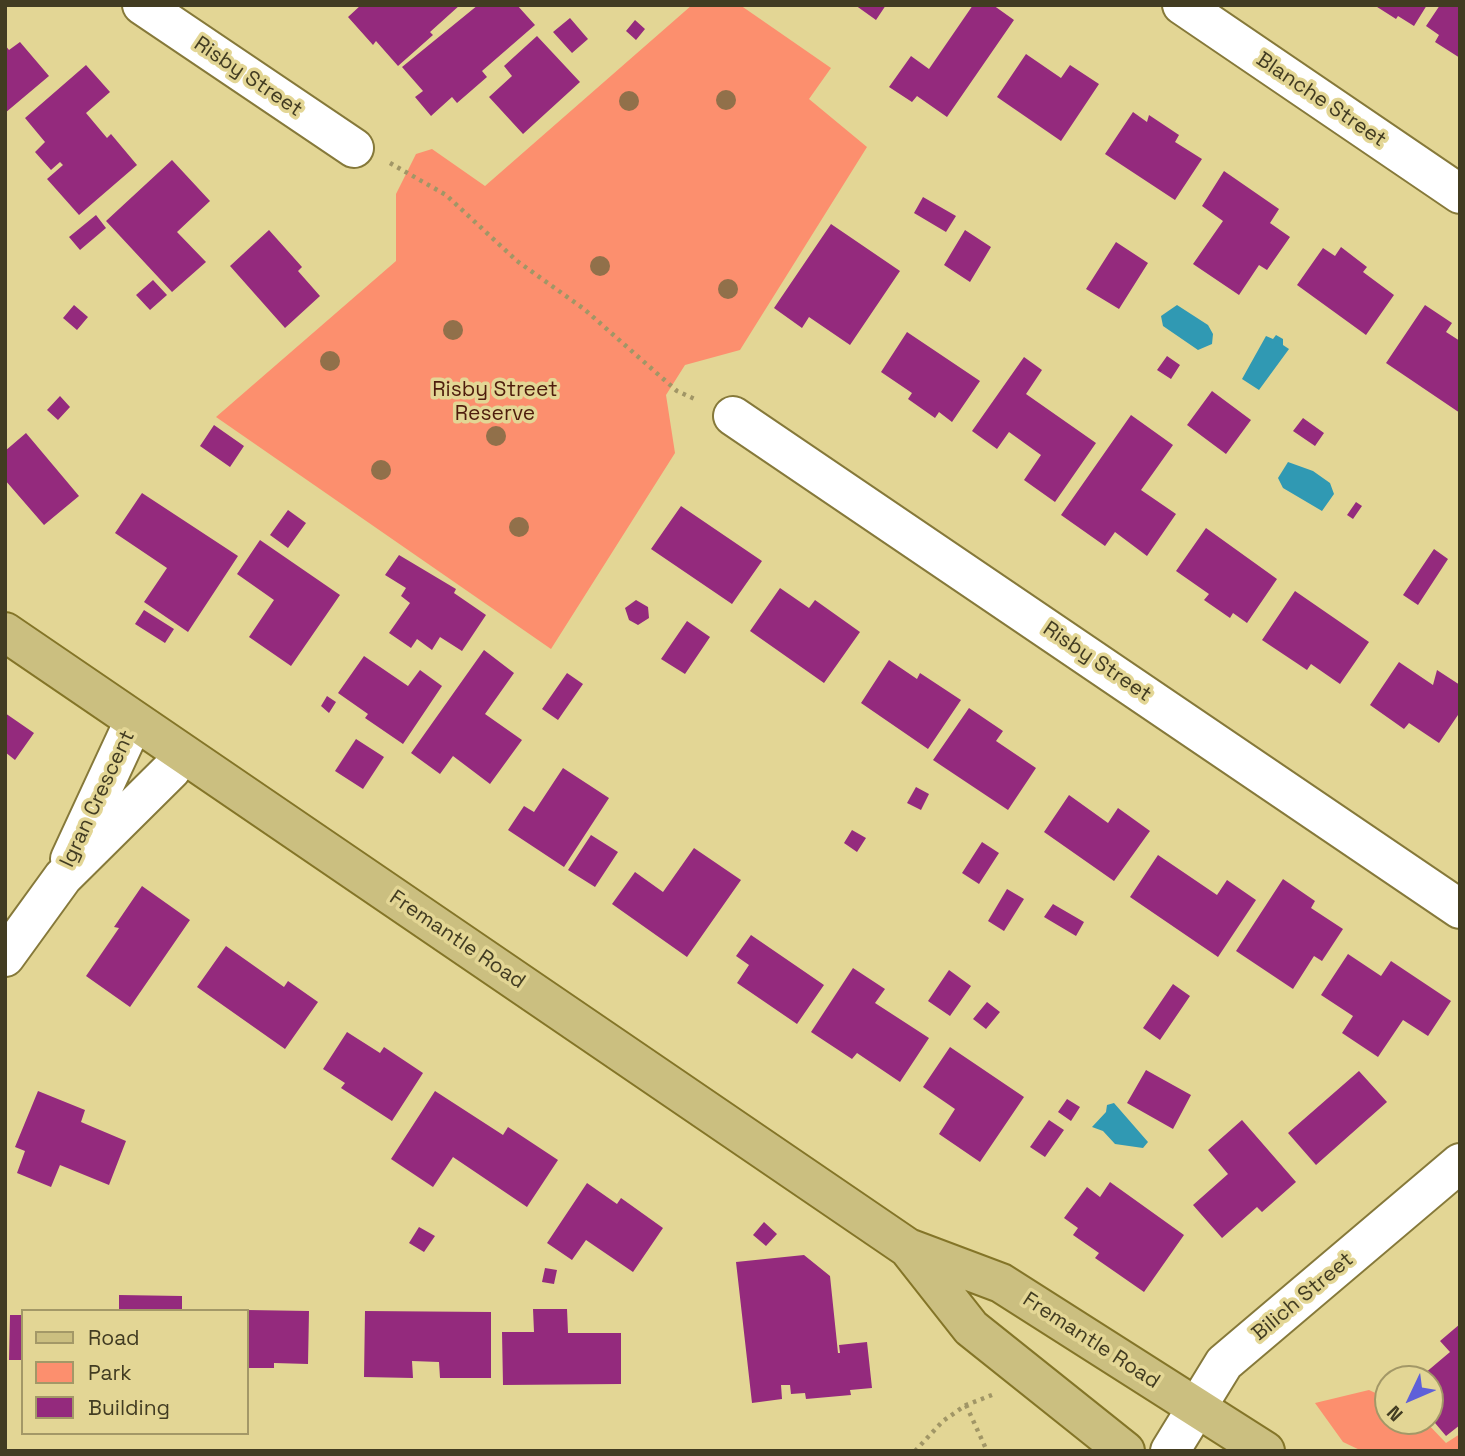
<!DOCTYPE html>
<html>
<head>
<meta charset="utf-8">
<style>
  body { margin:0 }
  #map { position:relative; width:1465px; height:1456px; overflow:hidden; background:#e3d695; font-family:"Space Grotesk",sans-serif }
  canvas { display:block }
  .frame { position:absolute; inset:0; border:7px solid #423c22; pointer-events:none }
  .legend { position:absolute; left:21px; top:1309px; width:228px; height:126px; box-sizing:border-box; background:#e3d695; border:2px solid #a39867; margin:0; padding:9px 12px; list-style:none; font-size:21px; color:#423c22 }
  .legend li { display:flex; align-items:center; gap:14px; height:35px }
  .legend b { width:35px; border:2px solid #a39867 }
  .north { position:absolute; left:1374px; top:1365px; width:70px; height:70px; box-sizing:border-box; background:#e3d695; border:2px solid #a39867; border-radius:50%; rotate:226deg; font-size:19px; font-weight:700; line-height:28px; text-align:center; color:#423c22 }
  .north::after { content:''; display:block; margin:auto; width:24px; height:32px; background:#5e60d9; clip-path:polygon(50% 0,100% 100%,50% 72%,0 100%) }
</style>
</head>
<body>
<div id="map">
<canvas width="1465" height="1456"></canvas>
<div class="frame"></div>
<ul class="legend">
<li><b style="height:9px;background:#cbbf80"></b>Road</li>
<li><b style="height:19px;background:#fc8f6e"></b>Park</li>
<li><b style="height:19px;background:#942a7d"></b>Building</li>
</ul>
<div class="north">N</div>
</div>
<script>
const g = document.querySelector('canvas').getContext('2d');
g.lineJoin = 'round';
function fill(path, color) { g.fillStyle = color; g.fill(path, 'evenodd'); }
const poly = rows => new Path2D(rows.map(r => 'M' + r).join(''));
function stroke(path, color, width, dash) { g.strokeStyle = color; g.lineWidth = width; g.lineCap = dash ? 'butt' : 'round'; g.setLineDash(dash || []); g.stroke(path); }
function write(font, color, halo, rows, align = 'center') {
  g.font = font + ' "Space Grotesk",sans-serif'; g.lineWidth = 7; g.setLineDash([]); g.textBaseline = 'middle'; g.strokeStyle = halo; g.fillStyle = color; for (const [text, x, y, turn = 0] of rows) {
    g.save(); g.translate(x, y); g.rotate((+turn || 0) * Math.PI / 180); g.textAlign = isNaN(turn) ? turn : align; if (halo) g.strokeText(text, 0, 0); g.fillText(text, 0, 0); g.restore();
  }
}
fill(poly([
  [692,5,740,5,831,68,809,99,867,147,740,350,685,365,666,395,675,453,551,649,216,417,396,261,396,194,416,154,432,149,485,186],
  [1369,1390,1388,1399,1388,1421,1425,1421,1446,1443,1460,1434,1460,1451,1362,1451,1343,1442,1315,1403]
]), '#fc8f6e');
fill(poly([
  [1177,305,1208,325,1213,334,1212,344,1198,350,1163,326,1161,316],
  [1276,335,1283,339,1283,345,1289,349,1259,390,1242,379,1266,336,1273,339],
  [1288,462,1313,471,1330,483,1334,494,1322,511,1283,488,1278,478],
  [1114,1103,1148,1142,1143,1148,1115,1144,1103,1131,1092,1127,1106,1112,1107,1105]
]), '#3099b3');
fill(poly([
  [361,5,460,5,430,32,433,35,398,66,376,41,373,45,348,17],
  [478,5,517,5,535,25,482,71,487,77,457,103,452,97,431,116,415,97,423,91,402,67],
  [855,5,886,5,876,20],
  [973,5,993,5,1014,20,947,117,917,96,912,102,889,87,911,56,929,69],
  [1374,5,1427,5,1414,26,1398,16,1396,19],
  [1440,5,1460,5,1460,58,1435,42,1439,35,1426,26],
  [570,18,588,39,572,53,553,32],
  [635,20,645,29,636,40,626,31],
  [537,36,580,82,523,134,489,97,512,76,504,66],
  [20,42,49,76,5,113,5,45,9,50],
  [1026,54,1061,78,1070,65,1099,84,1061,141,997,97],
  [86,65,110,92,86,113,107,138,111,134,137,165,79,215,47,179,63,165,60,162,51,170,35,152,45,142,25,118],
  [1133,112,1147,122,1149,115,1179,135,1175,142,1202,159,1175,200,1105,154],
  [172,160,210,201,177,232,206,262,172,292,106,221],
  [1224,171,1279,209,1270,223,1290,237,1267,270,1259,265,1239,295,1193,264,1223,221,1202,206],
  [923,197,956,216,946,232,914,213],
  [96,215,106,228,80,250,69,237],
  [831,224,900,271,850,345,809,317,802,328,774,308],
  [269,230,302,267,298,271,320,296,285,328,230,266],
  [965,230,991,247,970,282,944,265],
  [1116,242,1148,263,1119,309,1086,289],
  [1341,247,1367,267,1363,272,1394,295,1366,335,1297,285,1323,248,1335,256],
  [153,280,167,295,150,310,136,295],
  [74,305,88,317,77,330,63,318],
  [1425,305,1452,323,1446,332,1460,341,1460,413,1386,363],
  [907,332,980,381,952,422,939,412,935,418,908,399,912,393,881,372],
  [1167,356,1180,365,1171,379,1157,370],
  [1024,357,1042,370,1026,394,1096,443,1055,502,1024,480,1041,455,1009,432,997,449,972,431],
  [1212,391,1251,420,1226,454,1187,425],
  [60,396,70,407,58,420,47,410],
  [1131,415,1173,445,1141,490,1176,514,1147,556,1115,532,1105,546,1061,515],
  [1303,418,1324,433,1315,446,1293,431],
  [214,425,244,446,230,467,200,446],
  [26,433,79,496,44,525,5,480,5,451],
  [142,493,238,556,188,632,144,602,167,568,115,533],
  [1356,502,1362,506,1353,519,1347,515],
  [681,506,762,561,732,604,651,549],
  [288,510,306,523,288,548,270,535],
  [1206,528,1277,579,1247,623,1233,613,1230,618,1204,600,1209,594,1176,571],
  [260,540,340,595,291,666,249,637,274,600,237,574],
  [1434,549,1448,559,1418,605,1403,595],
  [399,555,456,589,454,593,486,615,462,651,440,637,432,650,417,639,411,648,389,633,410,603,401,596,406,588,385,575],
  [780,588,809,608,815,600,860,632,824,683,750,631],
  [1295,591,1369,642,1340,684,1311,664,1307,670,1262,640],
  [636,600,648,607,649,618,638,625,629,620,625,608],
  [144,610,174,629,165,643,135,624],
  [687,621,710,637,685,674,661,659],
  [484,650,514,673,485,714,522,740,490,784,453,756,440,774,411,753],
  [364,656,408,686,420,670,442,686,403,744,365,718,368,714,338,693],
  [889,660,917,679,920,673,961,700,928,749,861,703],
  [1399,662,1433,685,1437,670,1460,685,1460,712,1439,743,1409,723,1404,729,1370,705],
  [567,673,583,684,558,720,542,709],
  [327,696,336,702,329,713,321,706],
  [969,708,1003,731,996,741,1036,768,1008,810,933,760],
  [5,713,34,733,15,760,5,752],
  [356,739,384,757,363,789,335,771],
  [563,768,609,798,564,867,508,830,524,806,534,812],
  [916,787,929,794,921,810,907,803],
  [1069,795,1108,823,1118,808,1150,831,1114,881,1044,832],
  [852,830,866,838,857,852,844,843],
  [591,835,618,852,595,887,568,870],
  [982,842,999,853,979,884,962,873],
  [694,848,741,880,687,957,612,904,635,872,663,892],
  [1158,855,1217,895,1227,880,1256,900,1218,957,1130,897],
  [1283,879,1315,901,1311,908,1343,929,1322,961,1314,956,1293,989,1236,951],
  [142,886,190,920,130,1007,86,976,119,928,114,927],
  [1007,889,1024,899,1004,931,988,921],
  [1053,904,1084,922,1076,936,1044,917],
  [751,935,824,985,797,1024,737,983,749,965,736,956],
  [226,946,284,987,288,981,318,1002,285,1049,197,987],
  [1348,954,1381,976,1391,961,1451,1001,1428,1036,1403,1020,1378,1057,1342,1033,1353,1016,1321,995],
  [853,968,885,989,875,1003,929,1038,900,1082,857,1053,852,1059,811,1032],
  [949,970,971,986,950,1016,928,1001],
  [1173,984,1190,996,1160,1040,1143,1028],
  [987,1002,1000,1012,986,1029,973,1019],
  [347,1032,380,1053,384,1047,423,1073,392,1121,341,1088,345,1083,323,1069],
  [950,1047,1024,1097,980,1162,939,1134,955,1109,923,1087],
  [1146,1070,1191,1095,1173,1129,1127,1103],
  [1359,1071,1387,1102,1316,1165,1288,1133],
  [38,1091,85,1110,81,1122,126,1141,109,1185,60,1165,51,1187,17,1173,25,1151,15,1147],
  [435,1091,503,1135,508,1127,558,1160,527,1207,453,1157,433,1187,391,1159],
  [1067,1099,1080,1107,1071,1121,1058,1112],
  [1049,1120,1064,1130,1045,1157,1030,1147],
  [1242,1120,1296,1182,1262,1212,1257,1207,1222,1238,1193,1205,1228,1174,1208,1150],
  [1110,1182,1184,1235,1144,1292,1095,1258,1099,1253,1073,1235,1078,1228,1064,1218,1087,1187,1100,1197],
  [587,1183,617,1204,621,1198,663,1228,633,1272,586,1240,572,1260,547,1243],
  [764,1222,777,1234,766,1246,753,1235],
  [419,1227,435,1236,424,1252,409,1243],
  [804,1255,830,1276,838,1353,840,1353,839,1345,867,1342,872,1388,850,1390,851,1395,806,1399,805,1393,791,1394,790,1385,781,1385,782,1399,752,1403,736,1262],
  [545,1268,557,1270,554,1284,542,1282],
  [119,1295,182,1296,182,1311,119,1311],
  [533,1309,567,1309,568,1333,621,1333,621,1384,503,1385,502,1332,534,1332],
  [247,1310,309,1311,308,1364,274,1363,274,1368,247,1368],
  [365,1311,491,1312,491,1378,440,1378,439,1362,412,1361,413,1378,364,1377],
  [10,1315,23,1315,23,1360,9,1360],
  [1460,1324,1460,1425,1446,1436,1430,1417,1430,1379,1418,1379,1450,1352,1440,1341]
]), '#942a7d');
const minor = poly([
  [142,5,354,148],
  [1182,5,1460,194],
  [733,416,1460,909],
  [70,859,134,721],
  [5,957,63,877,171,770,182,754],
  [1170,1451,1224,1363,1460,1163]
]);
const major = poly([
  [5,632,908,1248,1001,1283,1265,1451],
  [908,1248,971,1328,1125,1451]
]);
stroke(minor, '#86793a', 42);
stroke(major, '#847528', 42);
stroke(poly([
  [390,163,446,195,517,261,584,309,677,391,697,400],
  [966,1405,987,1451],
  [915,1451,943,1421,966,1405,992,1395]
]), '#a19666', 4.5, [3.5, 5]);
stroke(minor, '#fff', 38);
stroke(major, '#cbbf80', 38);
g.fillStyle = '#91704a';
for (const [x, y] of [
  [726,100],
  [629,101],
  [600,266],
  [728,289],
  [453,330],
  [330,361],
  [496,436],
  [381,470],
  [519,527]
]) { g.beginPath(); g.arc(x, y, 10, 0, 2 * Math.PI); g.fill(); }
write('21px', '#423c22', '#e3d695', [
  ["Risby Street",248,77,34],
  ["Blanche Street",1321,100,34],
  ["Risby Street",1097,662,34],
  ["Igran Crescent",98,799,-65],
  ["Fremantle Road",457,940,34],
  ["Bilich Street",1303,1297,-40],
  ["Fremantle Road",1091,1341,33]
]);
write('21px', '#4e1d0d', '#e3d695', [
  ["Risby Street",495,390],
  ["Reserve",495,414]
]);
</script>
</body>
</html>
